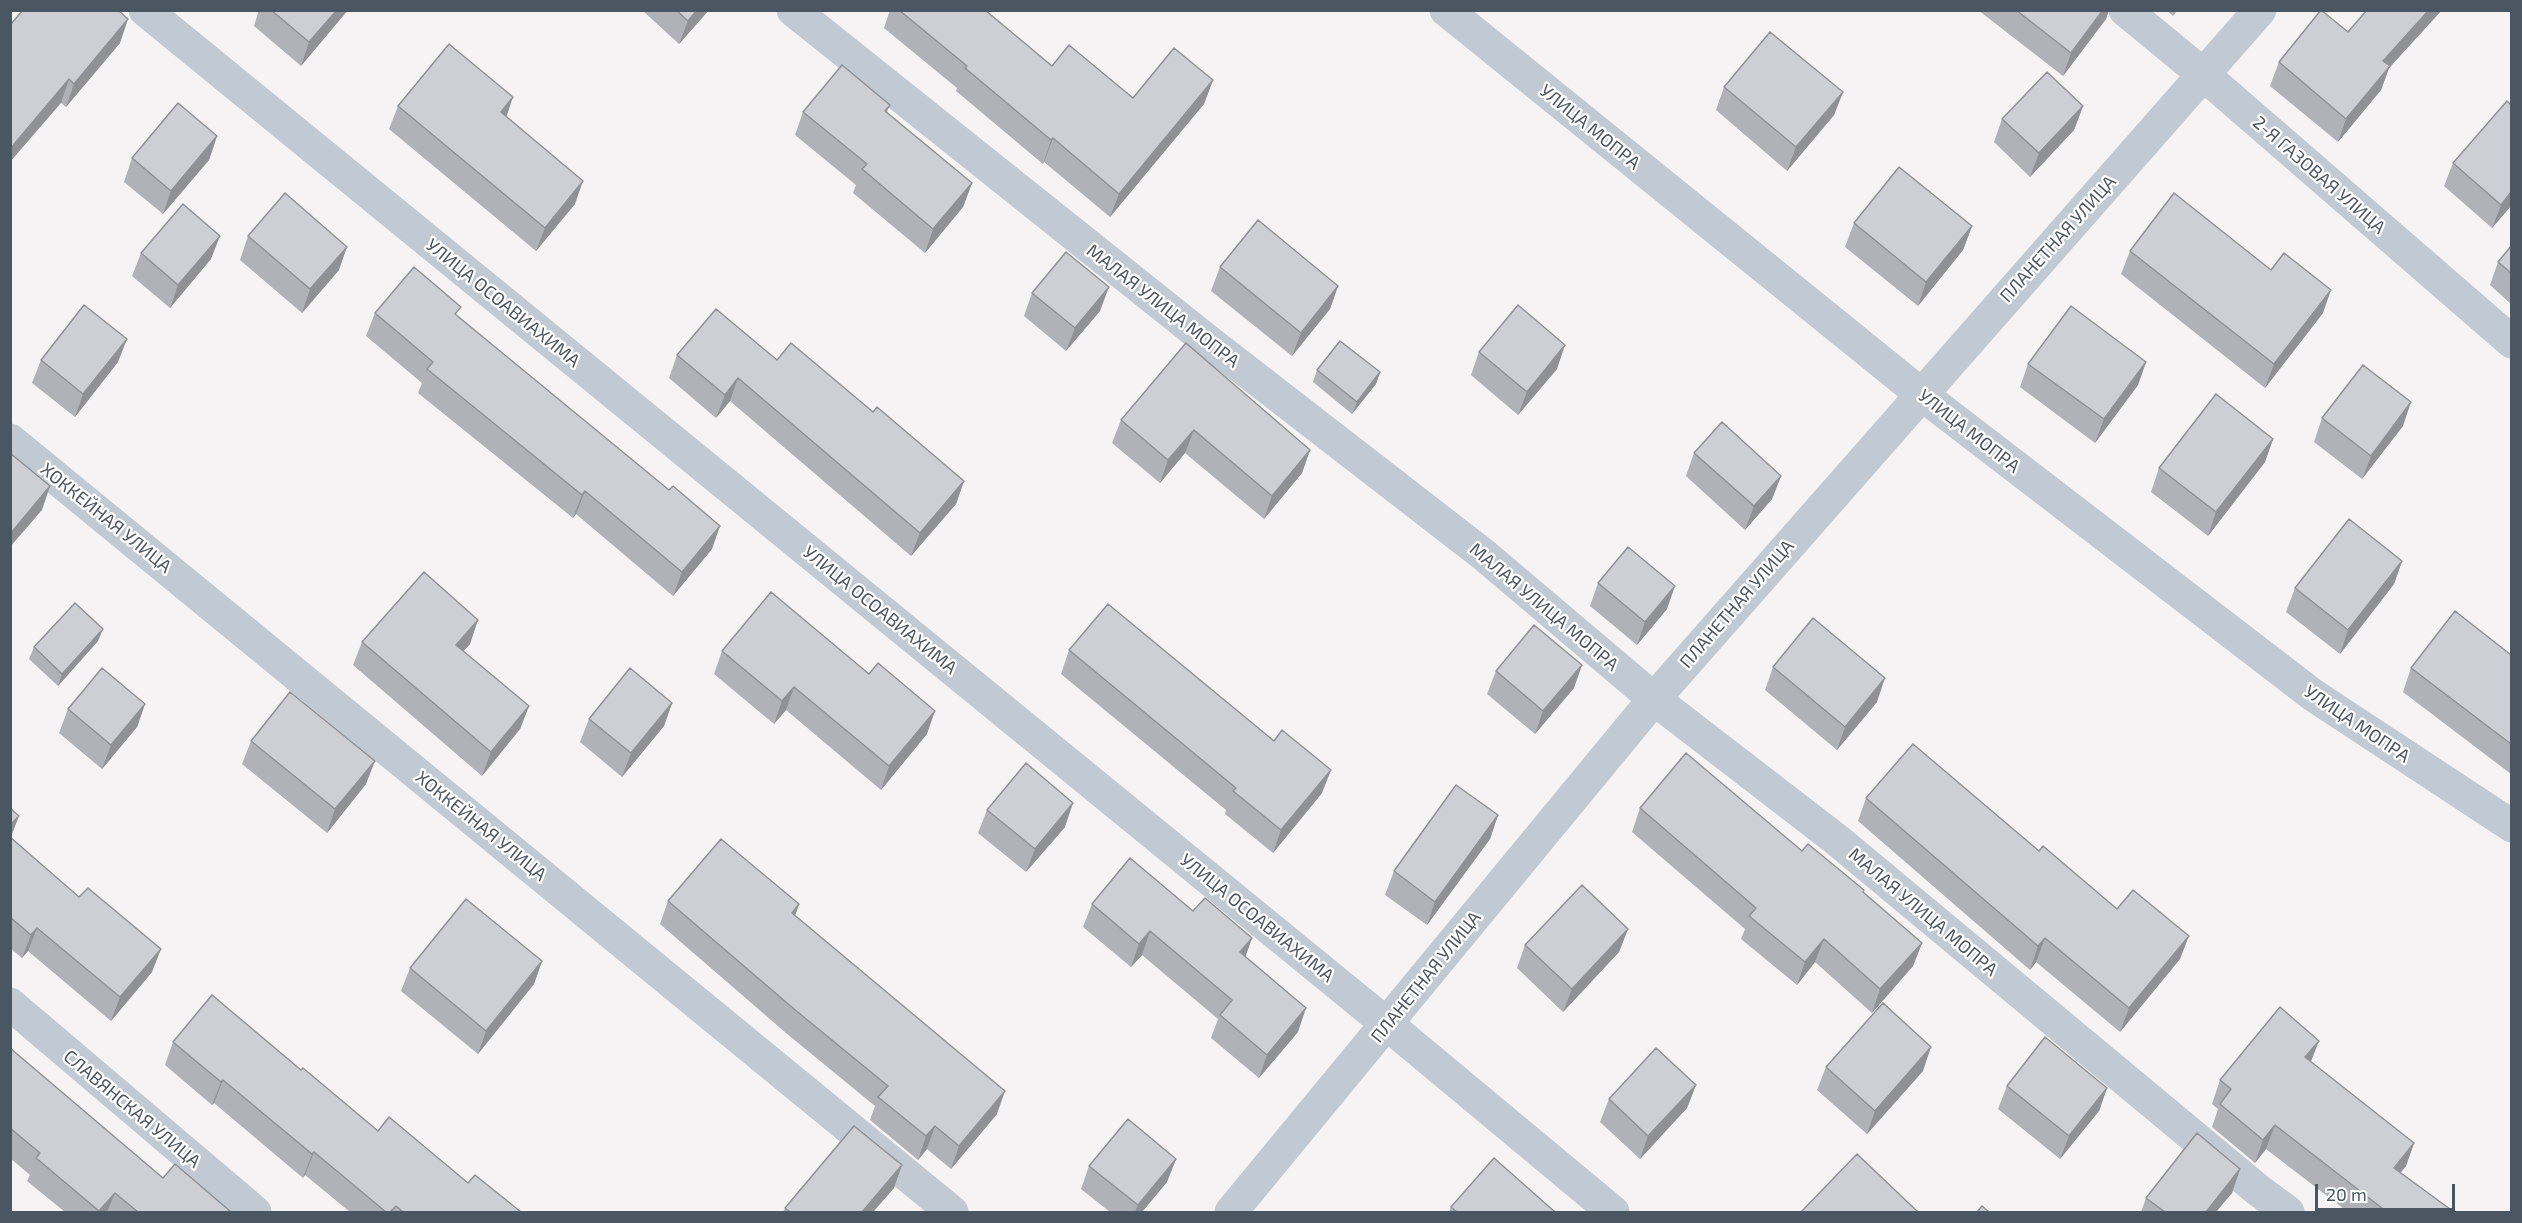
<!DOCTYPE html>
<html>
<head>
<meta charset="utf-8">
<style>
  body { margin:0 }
  #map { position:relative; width:2522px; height:1223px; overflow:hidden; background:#f5f3f3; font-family:"Exo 2",sans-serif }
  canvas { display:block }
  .frame { position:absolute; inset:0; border:12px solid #4a5661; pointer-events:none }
  .scale { position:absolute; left:2315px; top:1184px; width:140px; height:27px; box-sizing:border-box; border:3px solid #4a5661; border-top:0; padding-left:8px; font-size:18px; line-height:21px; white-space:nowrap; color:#4a5661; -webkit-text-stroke:4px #fff; paint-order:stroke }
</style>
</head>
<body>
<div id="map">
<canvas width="2522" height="1223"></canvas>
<div class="frame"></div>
<div class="scale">20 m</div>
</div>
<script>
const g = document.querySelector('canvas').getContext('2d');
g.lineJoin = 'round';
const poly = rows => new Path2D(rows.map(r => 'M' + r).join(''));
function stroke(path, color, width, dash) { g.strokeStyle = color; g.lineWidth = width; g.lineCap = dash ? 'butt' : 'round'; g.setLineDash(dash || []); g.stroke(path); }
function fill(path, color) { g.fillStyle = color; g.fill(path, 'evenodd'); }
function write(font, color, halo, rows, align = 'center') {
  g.font = font + ' "Exo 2",sans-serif'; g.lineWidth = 4.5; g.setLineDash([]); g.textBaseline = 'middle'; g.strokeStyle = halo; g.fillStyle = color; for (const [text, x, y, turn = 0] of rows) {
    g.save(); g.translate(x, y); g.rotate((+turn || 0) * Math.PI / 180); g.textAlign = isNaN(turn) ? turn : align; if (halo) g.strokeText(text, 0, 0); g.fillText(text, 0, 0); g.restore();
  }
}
stroke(poly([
  [145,10,1387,1024,1613,1212],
  [793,10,1205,339,1484,555,1654,699,1837,840,2258,1190,2288,1212],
  [1446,10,1921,394,2313,695,2512,826],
  [2125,10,2204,75,2512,342],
  [10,440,952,1212],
  [10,1004,255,1212],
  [1231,1212,1654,699,2260,10]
]), '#c1cad2', 33);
fill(poly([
  [259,10,348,10,301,66,254,26],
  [642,10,709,10,679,44],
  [890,10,985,10,1052,66,1133,98,1213,80,1204,104,1110,217,1044,162,1043,164,956,91,957,88,884,28],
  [1978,10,2109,10,2106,19,2063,76],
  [2166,10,2178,10,2173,16],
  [2367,10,2442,10,2389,68,2381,90,2338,142,2270,86,2279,62,2348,32],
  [10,25,120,43,66,107,61,103],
  [1724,87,1843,92,1834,115,1787,171,1716,110],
  [890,105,887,112,972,183,963,207,925,253,853,193,856,185,795,135,803,112],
  [398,106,506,116,575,204,536,251,389,129],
  [2083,106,2074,130,2030,177,1994,142,2002,119],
  [217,136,209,160,163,214,124,182,132,158],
  [2453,163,2511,206,2492,228,2444,186],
  [1854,223,1972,226,1963,250,1918,306,1845,247],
  [248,236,339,270,302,313,240,260],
  [2511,246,2511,304,2490,285,2498,262],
  [2130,251,2271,270,2323,313,2265,388,2121,274],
  [141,253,211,259,170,308,132,276],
  [1220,267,1338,286,1330,309,1292,356,1211,291],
  [1032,293,1100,311,1066,351,1024,316],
  [375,313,458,316,712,549,673,596,576,514,573,518,418,393,422,383,366,336],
  [1186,343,1310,450,1302,473,1264,519,1185,453,1160,483,1112,443,1121,420],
  [1479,352,1557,369,1518,415,1471,375],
  [677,355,777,360,873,412,964,481,956,504,911,556,730,401,716,418,669,378],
  [41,360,118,362,75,417,32,383],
  [2146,362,2138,385,2095,443,2020,387,2028,364],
  [1317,370,1380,372,1376,384,1352,414,1313,382],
  [2322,418,2403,426,2362,479,2314,442],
  [2273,439,2265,462,2208,536,2151,492,2159,468],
  [1694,453,1781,476,1772,499,1745,530,1686,476],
  [2402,561,2394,584,2340,654,2286,612,2295,588],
  [1598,583,1667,609,1637,645,1590,606],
  [98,641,58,686,29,659,34,647],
  [362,642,470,644,463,651,529,706,520,729,482,776,353,665],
  [1069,650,1274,741,1322,793,1273,853,1225,814,1226,810,1061,674],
  [722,651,927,734,881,790,786,710,774,724,714,674],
  [2511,655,2511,774,2403,692,2411,668],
  [1773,667,1877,702,1837,750,1765,690],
  [1496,671,1574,688,1535,734,1487,694],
  [672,703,664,726,622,777,580,742,589,719],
  [145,704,137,727,102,769,59,733,68,709],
  [251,741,366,784,327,833,242,764],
  [1866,798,2039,851,2117,909,2180,959,2120,1032,2036,962,2030,970,1858,821],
  [10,808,11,837,152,972,111,1021,28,951,22,958,10,948],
  [1640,808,1864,890,1863,892,1922,943,1913,966,1872,1013,1815,962,1797,985,1741,939,1745,929,1632,832],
  [987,810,1065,827,1026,872,978,833],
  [1498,815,1490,839,1427,925,1385,895,1394,871],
  [668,901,799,904,795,916,997,1114,951,1169,927,1149,918,1160,870,1120,875,1106,786,1033,660,924],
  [1092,904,1245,957,1298,1032,1259,1078,1211,1038,1218,1019,1142,955,1131,967,1083,927],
  [1628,929,1619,952,1563,1012,1517,968,1525,945],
  [542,961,534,984,478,1054,401,991,410,968],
  [173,1042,301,1070,378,1131,468,1183,521,1212,350,1212,305,1175,303,1178,214,1103,212,1105,165,1065],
  [10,1048,163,1178,231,1212,65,1212,27,1181,30,1175,10,1158],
  [2311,1062,2414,1143,2406,1166,2400,1173,2454,1212,2348,1212,2266,1149,2255,1163,2212,1127,2218,1109,2212,1104,2220,1080],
  [1826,1067,1923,1071,1867,1134,1817,1090],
  [1696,1085,1687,1108,1640,1159,1600,1122,1609,1099],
  [2007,1086,2107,1088,2099,1111,2060,1159,1998,1109],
  [1176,1159,1167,1182,1142,1212,1110,1212,1081,1189,1089,1166],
  [2240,1169,2232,1193,2216,1212,2141,1212,2146,1198],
  [894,1188,873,1212,783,1212,785,1208],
  [1451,1207,1555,1212,1449,1212]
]), '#b0b2b7');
fill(poly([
  [337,10,348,10,301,66,309,42],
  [697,10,709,10,679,44,688,21],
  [2103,10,2109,10,2106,19,2063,76,2071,53],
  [2429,10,2442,10,2389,68,2381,90,2338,142,2346,119,2383,61],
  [128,19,120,43,66,107,74,84],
  [69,79,61,103,10,162,10,149],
  [1213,80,1204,104,1110,217,1119,194],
  [1843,92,1834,115,1787,171,1796,147],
  [513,97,505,121,501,112],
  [2083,106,2074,130,2030,177,2039,153],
  [217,136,209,160,163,214,171,191],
  [1053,138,1044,162,1043,164,1051,140],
  [583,181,575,204,536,251,545,228],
  [972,183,963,207,925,253,933,229],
  [2511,192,2511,206,2492,228,2501,205],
  [1972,226,1963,250,1918,306,1926,282],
  [220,236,211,259,170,308,178,285],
  [347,247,339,270,302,313,310,289],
  [1338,286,1330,309,1292,356,1301,333],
  [1109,287,1100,311,1066,351,1075,328],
  [2331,290,2323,313,2265,388,2274,364],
  [127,339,118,362,75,417,83,394],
  [1565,345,1557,369,1518,415,1527,392],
  [2146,362,2138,385,2095,443,2104,419],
  [1380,372,1376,384,1352,414,1357,402],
  [738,378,730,401,716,418,725,395],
  [2411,402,2403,426,2362,479,2371,456],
  [1194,430,1185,453,1160,483,1168,460],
  [2273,439,2265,462,2208,536,2216,512],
  [1310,450,1302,473,1264,519,1272,496],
  [1781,476,1772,499,1745,530,1754,506],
  [964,481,956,504,911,556,920,533],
  [50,486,42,510,10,547,11,533],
  [585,491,576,514,573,518,582,495],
  [720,526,712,549,673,596,682,572],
  [2402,561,2394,584,2340,654,2348,630],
  [1675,586,1667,609,1637,645,1645,622],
  [478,620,470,644,448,668,456,645],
  [103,629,98,641,58,686,62,674],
  [1582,665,1574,688,1535,734,1543,711],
  [1885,678,1877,702,1837,750,1845,727],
  [794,687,786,710,774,724,782,701],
  [672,703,664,726,622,777,631,753],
  [145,704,137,727,102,769,111,745],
  [529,706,520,729,482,776,491,752],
  [935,711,927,734,881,790,889,766],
  [375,761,366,784,327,833,335,809],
  [1331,770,1322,793,1273,853,1281,830],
  [1073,803,1065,827,1026,872,1035,849],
  [1498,815,1490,839,1427,925,1435,902],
  [19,816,10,839,10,825],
  [799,904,791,928,792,913],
  [37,928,28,951,22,958,31,935],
  [1628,929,1619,952,1563,1012,1572,989],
  [1150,931,1142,955,1131,967,1139,944],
  [2189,936,2180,959,2120,1032,2129,1008],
  [1252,938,1244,961,1240,952],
  [2045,938,2036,962,2030,970,2038,946],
  [1824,939,1815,962,1797,985,1805,962],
  [1922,943,1913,966,1872,1013,1880,989],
  [161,949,152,972,111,1021,120,997],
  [542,961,534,984,478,1054,486,1031],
  [1306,1008,1298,1032,1259,1078,1267,1055],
  [2319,1041,2310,1064,2305,1057],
  [1931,1047,1923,1071,1867,1134,1875,1111],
  [223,1080,214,1103,212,1105,221,1082],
  [1696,1085,1687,1108,1640,1159,1648,1136],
  [2107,1088,2099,1111,2060,1159,2069,1136],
  [1005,1091,997,1114,951,1169,959,1146],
  [2275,1125,2266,1149,2255,1163,2263,1140],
  [935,1126,927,1149,918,1160,926,1136],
  [2414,1143,2406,1166,2385,1192,2394,1168],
  [314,1152,305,1175,303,1178,312,1154],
  [1176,1159,1167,1182,1142,1212,1135,1212,1138,1205],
  [902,1165,894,1188,873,1212,862,1212],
  [2240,1169,2232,1193,2216,1212,2206,1212],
  [115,1193,107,1212,99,1212,99,1211]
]), '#909195');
const building = poly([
  [23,10,118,10,128,19,74,84,69,79,10,149,10,25,23,10],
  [271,10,337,10,309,42,271,10],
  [676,10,697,10,688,21,676,10],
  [899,10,985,10,1052,66,1069,45,1133,98,1174,48,1213,80,1119,194,1053,138,1051,140,965,68,967,66,899,10],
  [2016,10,2103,10,2071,53,2016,10],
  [2321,10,2348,32,2367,10,2429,10,2383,61,2390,66,2346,119,2279,62,2321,10],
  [1770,32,1843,92,1796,147,1724,87,1770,32],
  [449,44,513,97,501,112,583,181,545,228,398,106,449,44],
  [842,65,890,105,885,111,972,183,933,229,862,169,867,164,803,112,842,65],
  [2047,72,2083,106,2039,153,2002,119,2047,72],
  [2507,101,2511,105,2511,192,2501,205,2453,163,2507,101],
  [178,103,217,136,171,191,132,158,178,103],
  [1899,167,1972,226,1926,282,1854,223,1899,167],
  [285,193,347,247,310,289,248,236,285,193],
  [2174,193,2271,270,2284,253,2331,290,2274,364,2130,251,2174,193],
  [183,204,220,236,178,285,141,253,183,204],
  [1258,220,1338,286,1301,333,1220,267,1258,220],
  [2511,246,2511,273,2498,262,2511,246],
  [1066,252,1109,287,1075,328,1032,293,1066,252],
  [414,267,461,307,455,314,669,490,673,486,720,526,682,572,585,491,582,495,427,369,433,362,375,313,414,267],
  [84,305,127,339,83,394,41,360,84,305],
  [1518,305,1565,345,1527,392,1479,352,1518,305],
  [2071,306,2146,362,2104,419,2028,364,2071,306],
  [716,309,777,360,791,343,873,412,877,407,964,481,920,533,738,378,725,395,677,355,716,309],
  [1340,341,1380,372,1357,402,1317,370,1340,341],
  [1186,343,1310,450,1272,496,1194,430,1168,460,1121,420,1186,343],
  [2363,365,2411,402,2371,456,2322,418,2363,365],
  [2216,394,2273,439,2216,512,2159,468,2216,394],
  [1722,422,1781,476,1754,506,1694,453,1722,422],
  [10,453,50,486,11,533,10,532,10,453],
  [2349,519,2402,561,2348,630,2295,588,2349,519],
  [1628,547,1675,586,1645,622,1598,583,1628,547],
  [424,572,478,620,456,645,529,706,491,752,362,642,424,572],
  [771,592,869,674,878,663,935,711,889,766,794,687,782,701,722,651,771,592],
  [75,603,103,629,62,674,34,647,75,603],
  [1108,604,1274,741,1282,730,1331,770,1281,830,1233,791,1236,788,1069,650,1108,604],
  [2455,611,2511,655,2511,744,2411,668,2455,611],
  [1813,618,1885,678,1845,727,1773,667,1813,618],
  [1534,625,1582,665,1543,711,1496,671,1534,625],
  [102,668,145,704,111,745,68,709,102,668],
  [630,668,672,703,631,753,589,719,630,668],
  [290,692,375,761,335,809,251,741,290,692],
  [1913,744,2039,851,2043,846,2117,909,2133,890,2189,936,2129,1008,2045,938,2038,946,1866,798,1913,744],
  [1686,753,1802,851,1808,844,1864,890,1863,892,1922,943,1880,989,1824,939,1805,962,1749,916,1756,908,1640,808,1686,753],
  [1026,763,1073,803,1035,849,987,810,1026,763],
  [1456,785,1498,815,1435,902,1394,871,1456,785],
  [10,808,19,816,10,825,10,808],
  [10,837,79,897,88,888,161,949,120,997,37,928,31,935,10,917,10,837],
  [721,839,799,904,792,913,1005,1091,959,1146,935,1126,926,1136,878,1097,888,1086,794,1009,668,901,721,839],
  [1130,858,1193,911,1205,898,1252,938,1240,952,1306,1008,1267,1055,1220,1015,1232,1000,1150,931,1139,944,1092,904,1130,858],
  [1582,885,1628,929,1572,989,1525,945,1582,885],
  [466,899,542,961,486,1031,410,968,466,899],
  [212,995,301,1070,303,1068,378,1131,389,1117,468,1183,475,1175,521,1212,403,1212,396,1206,390,1212,386,1212,314,1152,312,1154,223,1080,221,1082,173,1042,212,995],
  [1883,1003,1931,1047,1875,1111,1826,1067,1883,1003],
  [2280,1007,2319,1041,2305,1057,2414,1143,2394,1168,2454,1212,2387,1212,2275,1125,2263,1140,2220,1104,2231,1089,2220,1080,2280,1007],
  [2045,1037,2107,1088,2069,1136,2007,1086,2045,1037],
  [10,1048,163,1178,175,1164,231,1212,138,1212,115,1193,99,1211,36,1158,40,1153,10,1128,10,1048],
  [1656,1048,1696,1085,1648,1136,1609,1099,1656,1048],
  [1128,1119,1176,1159,1138,1205,1089,1166,1128,1119],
  [854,1126,902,1165,862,1212,790,1212,785,1208,854,1126],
  [2197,1133,2240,1169,2206,1212,2165,1212,2146,1198,2197,1133],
  [1857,1154,1918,1212,1801,1212,1857,1154],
  [1494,1158,1555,1212,1457,1212,1451,1207,1494,1158],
  [1982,1206,1989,1212,1977,1212,1982,1206]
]);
fill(building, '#cdcfd5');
stroke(building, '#909195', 1.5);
write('18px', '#4a5661', '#fff', [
  ["УЛИЦА МОПРА",1590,127,39],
  ["2-Я ГАЗОВАЯ УЛИЦА",2319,175,41],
  ["ПЛАНЕТНАЯ УЛИЦА",2058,239,-48],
  ["УЛИЦА ОСОАВИАХИМА",503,303,39],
  ["МАЛАЯ УЛИЦА МОПРА",1163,306,38],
  ["УЛИЦА МОПРА",1969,431,38],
  ["ХОККЕЙНАЯ УЛИЦА",106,518,39],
  ["ПЛАНЕТНАЯ УЛИЦА",1737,604,-49],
  ["МАЛАЯ УЛИЦА МОПРА",1544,607,40],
  ["УЛИЦА ОСОАВИАХИМА",880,610,39],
  ["УЛИЦА МОПРА",2357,724,34],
  ["ХОККЕЙНАЯ УЛИЦА",481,826,39],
  ["МАЛАЯ УЛИЦА МОПРА",1923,912,40],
  ["УЛИЦА ОСОАВИАХИМА",1257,918,39],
  ["ПЛАНЕТНАЯ УЛИЦА",1426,977,-51],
  ["СЛАВЯНСКАЯ УЛИЦА",132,1109,40]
]);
</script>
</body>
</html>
